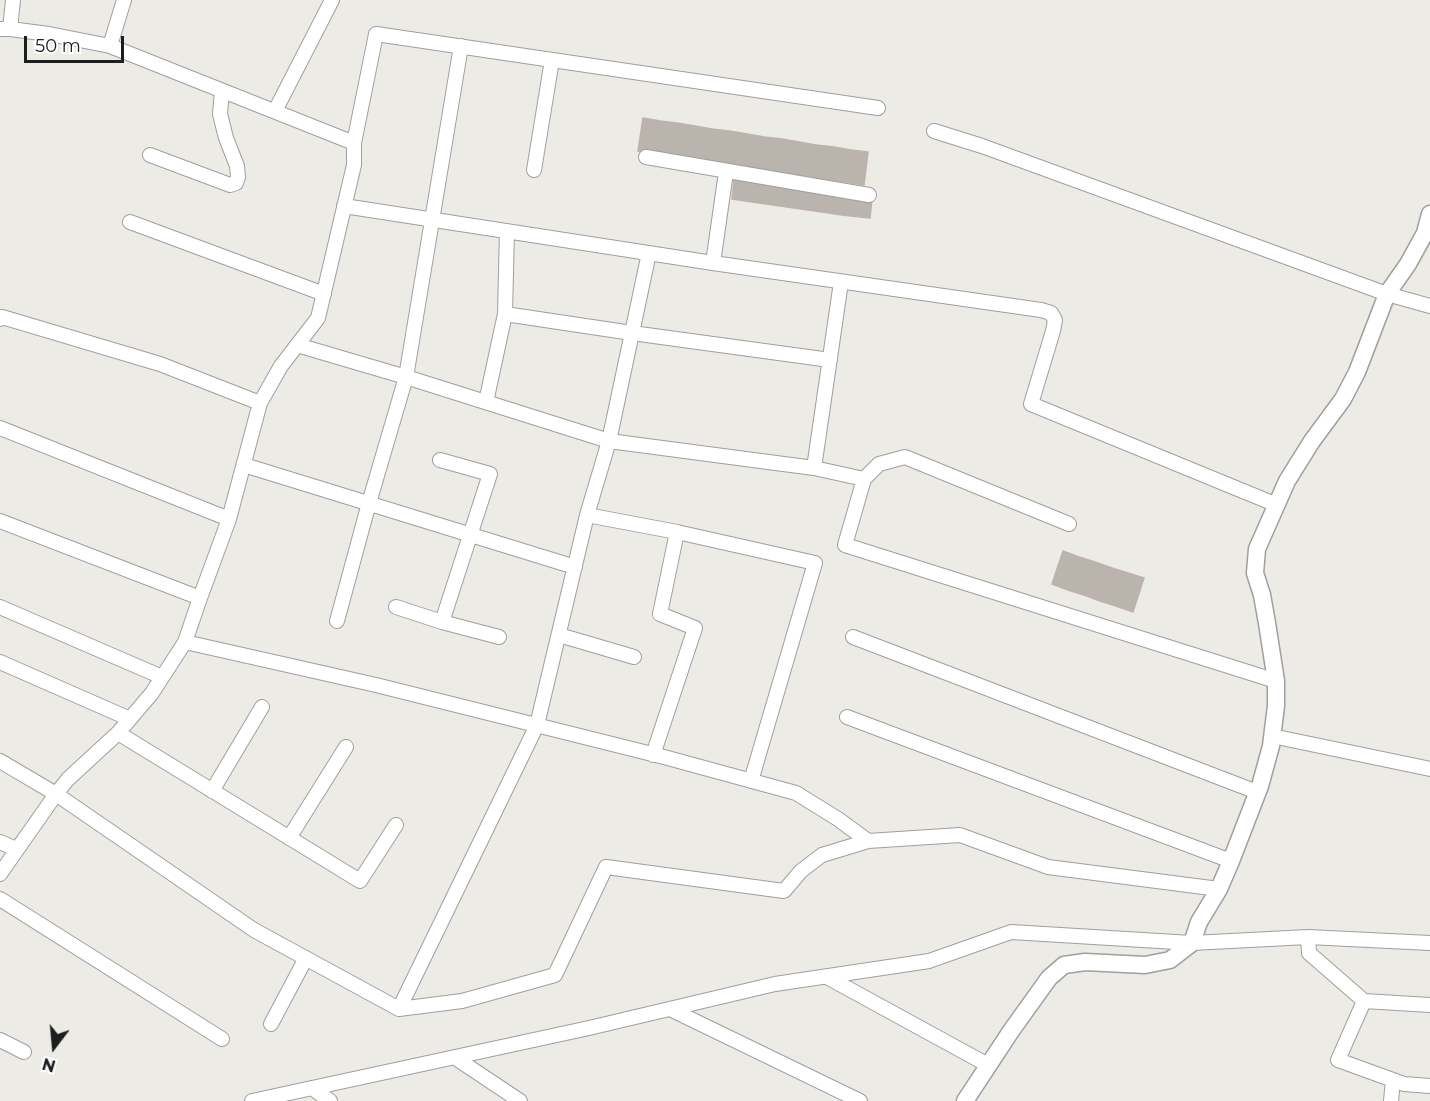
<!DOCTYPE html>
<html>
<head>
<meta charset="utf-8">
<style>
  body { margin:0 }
  #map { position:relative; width:1430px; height:1101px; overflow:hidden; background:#edebe5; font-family:Montserrat,sans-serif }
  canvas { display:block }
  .north { position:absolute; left:24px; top:1017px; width:60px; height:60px; -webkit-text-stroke:4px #fff; paint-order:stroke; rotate:196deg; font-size:16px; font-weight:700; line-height:24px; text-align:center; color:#1e1e1e }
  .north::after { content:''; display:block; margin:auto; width:21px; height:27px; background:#1e1e1e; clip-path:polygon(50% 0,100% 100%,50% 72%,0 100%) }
  .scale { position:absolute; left:24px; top:36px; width:100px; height:27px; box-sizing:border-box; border:3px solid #1e1e1e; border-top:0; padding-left:8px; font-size:18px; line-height:21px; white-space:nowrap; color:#1e1e1e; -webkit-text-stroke:4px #fff; paint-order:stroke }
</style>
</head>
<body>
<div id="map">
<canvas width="1430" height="1101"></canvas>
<div class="north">N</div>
<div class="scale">50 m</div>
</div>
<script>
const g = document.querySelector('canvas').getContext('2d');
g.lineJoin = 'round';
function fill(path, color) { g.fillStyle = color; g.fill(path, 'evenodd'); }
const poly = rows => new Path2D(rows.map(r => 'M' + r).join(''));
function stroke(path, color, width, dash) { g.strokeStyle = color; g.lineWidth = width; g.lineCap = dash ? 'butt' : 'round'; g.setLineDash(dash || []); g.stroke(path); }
const building = poly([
  [643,118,660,121,655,154,638,151,643,118],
  [660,121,677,123,673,156,655,154,660,121],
  [677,123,695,126,690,159,673,156,677,123],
  [695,126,712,129,707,162,690,159,695,126],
  [712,129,729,131,725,164,707,162,712,129],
  [729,131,747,134,742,167,725,164,729,131],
  [747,134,764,137,759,169,742,167,747,134],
  [764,137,782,139,777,172,759,169,764,137],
  [782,139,799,142,794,175,777,172,782,139],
  [799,142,816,145,812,177,794,175,799,142],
  [816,145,834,147,829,180,812,177,816,145],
  [834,147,851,150,846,182,829,180,834,147],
  [851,150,868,152,864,185,846,182,851,150],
  [734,180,762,184,759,203,732,199,734,180],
  [762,184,790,187,787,207,759,203,762,184],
  [790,187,817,191,815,211,787,207,790,187],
  [817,191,845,195,842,215,815,211,817,191],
  [845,195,872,199,870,218,842,215,845,195],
  [1063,551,1079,557,1068,590,1052,584,1063,551],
  [1079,557,1095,562,1084,595,1068,590,1079,557],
  [1095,562,1112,568,1100,601,1084,595,1095,562],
  [1112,568,1128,573,1116,606,1100,601,1112,568],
  [1128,573,1144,578,1133,612,1116,606,1128,573]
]);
fill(building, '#bab4ae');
stroke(building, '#bdb3a9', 1.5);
const minor = poly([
  [0,29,10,29,13,0],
  [10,29,49,34,110,46,354,143,354,165,318,318,281,366,260,403,229,519,200,598],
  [110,46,124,0],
  [275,111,332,0],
  [934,131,982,146,1387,294,1430,306],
  [354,143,376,34,878,108],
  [150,155,230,185,236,183,238,177,237,166,226,138,220,114,222,91],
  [646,157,869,195],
  [534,170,552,60],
  [344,206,713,263,1041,310,1051,313,1055,320,1053,331,1031,404,1277,505],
  [130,222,324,294],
  [507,231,505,314,632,333,830,360],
  [649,253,609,441,587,515,677,532,815,563,751,781],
  [713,263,726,172],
  [0,319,2,317,160,364,260,403],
  [297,345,406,377,609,441,814,468,864,479,845,545,1276,681],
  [486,402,505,314],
  [0,428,229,519],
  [440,460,490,474,442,622],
  [244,465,575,567],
  [814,468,841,282],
  [864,479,879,464,905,457,1069,524],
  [0,521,200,598,185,642,152,693,118,733,68,779,56,794,0,761],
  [0,607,162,677],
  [396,607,442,622,499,637],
  [337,621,369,503,406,377,461,46],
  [559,635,634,657],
  [853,637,1257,792],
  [185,642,376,685,664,757,796,793,838,819,868,841,960,835,1048,867,1219,889],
  [0,662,130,719],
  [847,717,1231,861],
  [118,733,360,881,396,825],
  [1272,736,1430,769],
  [653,755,695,628,660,614,677,532],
  [212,791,262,707],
  [289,838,346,747],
  [0,842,16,849],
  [0,874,56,794,254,930,399,1009,537,725,587,515],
  [0,899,222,1039],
  [1308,937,1309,953,1364,1001],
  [827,977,988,1065],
  [1430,1005,1364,1001,1338,1060,1404,1084,1430,1086],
  [399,1009,462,1001,555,975,606,867,784,891,801,871,822,855,868,841],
  [670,1009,860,1101],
  [271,1024,306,958],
  [0,1040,24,1052],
  [454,1057,520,1101],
  [312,1088,330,1101],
  [252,1101,589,1028,775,984,929,961,1011,932,1192,943,1308,937,1430,943],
  [1391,1101,1393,1080]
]);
const tertiary = poly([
  [965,1101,1011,1031,1049,978,1064,965,1085,962,1145,965,1170,960,1192,943,1199,922,1219,889,1231,861,1260,786,1271,746,1276,706,1276,681,1267,623,1262,595,1255,573,1257,549,1287,481,1312,441,1343,399,1357,372,1387,294,1408,264,1425,233,1430,214]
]);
stroke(minor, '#9f9f9f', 16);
stroke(tertiary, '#9f9f9f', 19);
stroke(minor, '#fff', 14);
stroke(tertiary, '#fff', 16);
</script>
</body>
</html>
